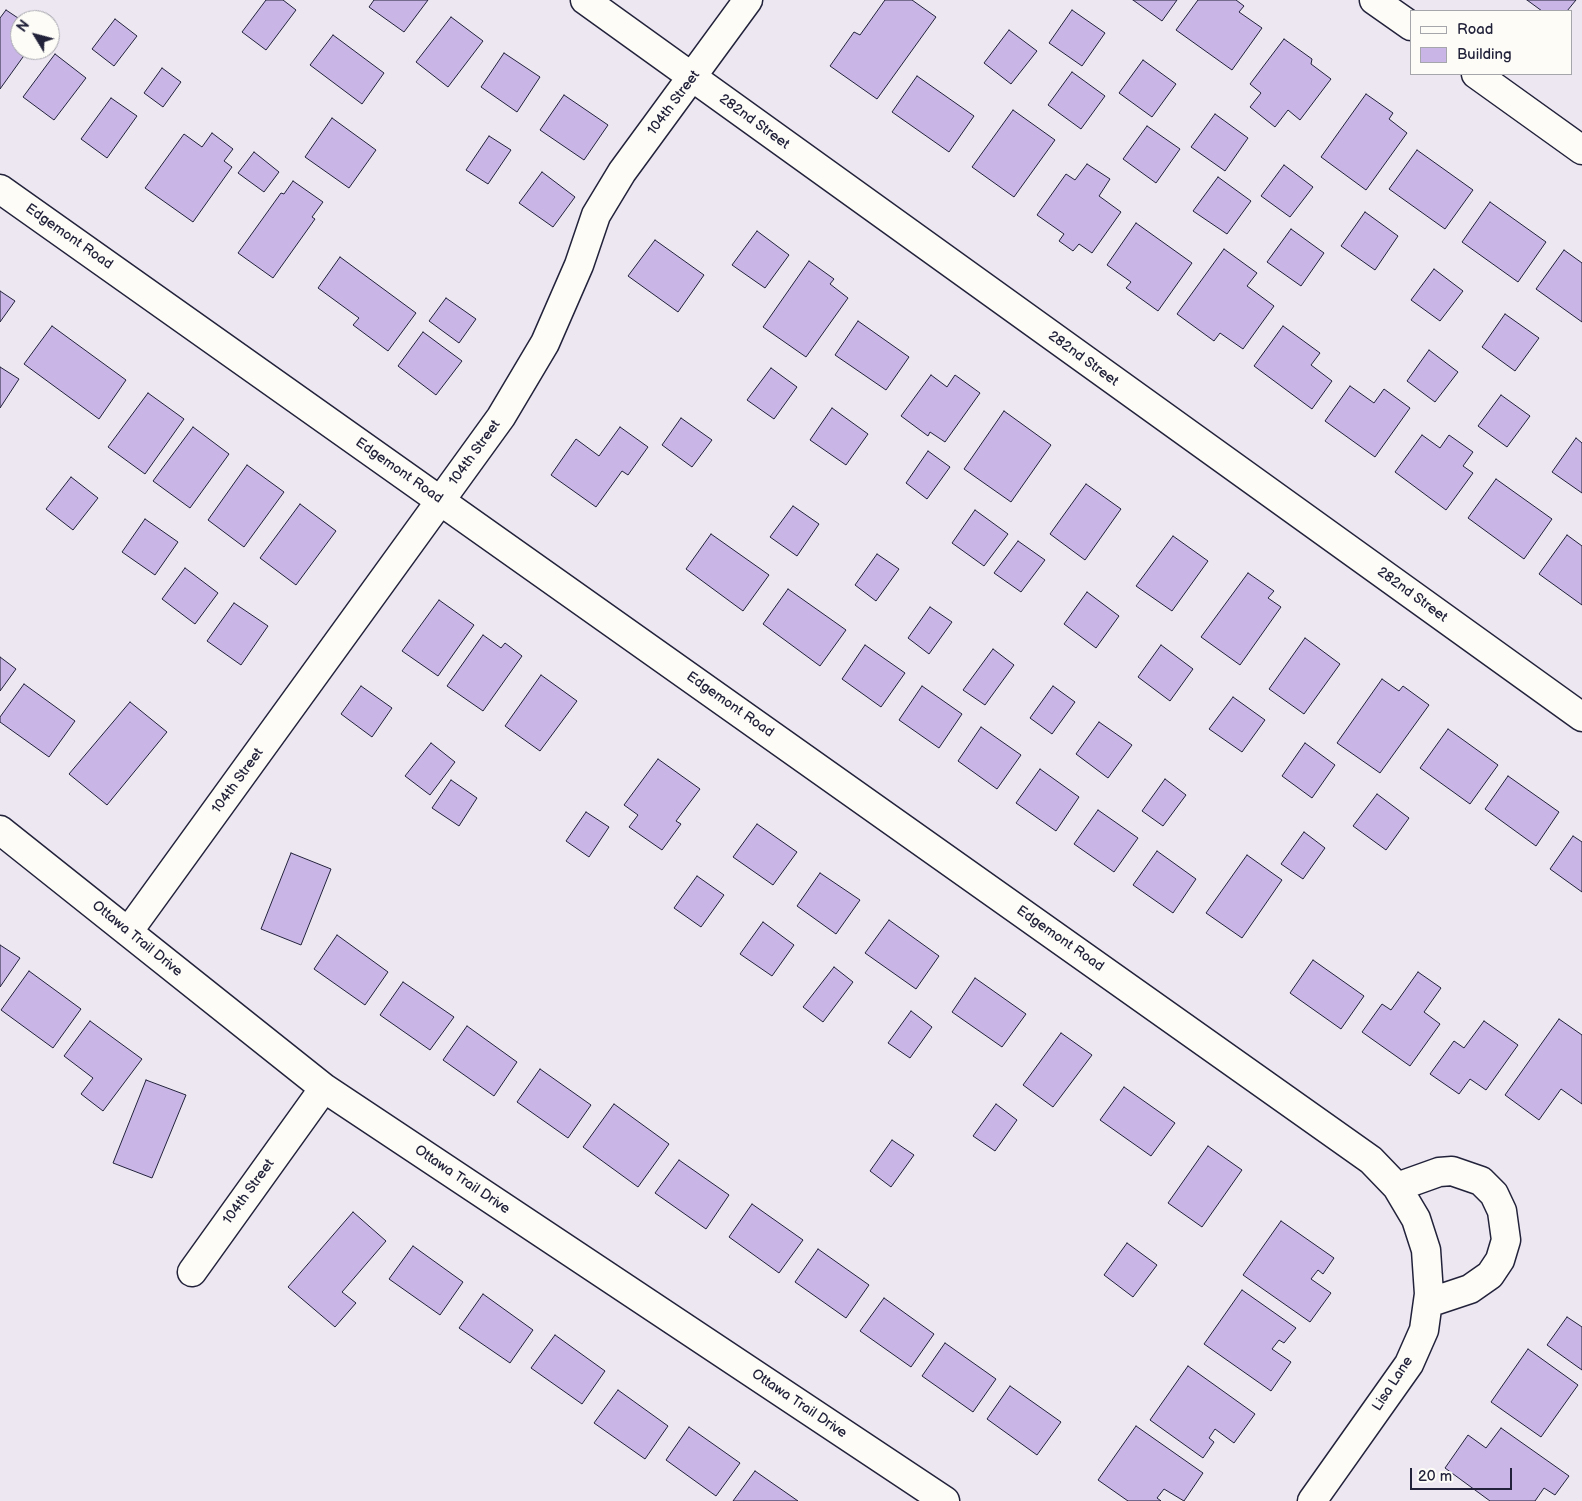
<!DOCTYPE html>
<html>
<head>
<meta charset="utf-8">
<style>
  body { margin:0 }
  #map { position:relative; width:1582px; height:1501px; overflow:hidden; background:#ede7f2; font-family:"Balsamiq Sans",sans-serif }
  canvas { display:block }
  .legend { position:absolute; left:1410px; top:10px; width:162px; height:65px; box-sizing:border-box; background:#fdfcf7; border:1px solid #a5a5ac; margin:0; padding:6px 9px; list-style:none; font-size:15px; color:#22223b }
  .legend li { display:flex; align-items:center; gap:10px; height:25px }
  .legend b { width:25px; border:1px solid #a5a5ac }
  .north { position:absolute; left:10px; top:10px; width:50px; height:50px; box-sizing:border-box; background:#fdfcf7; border:1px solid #a5a5ac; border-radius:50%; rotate:307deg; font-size:14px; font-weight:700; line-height:20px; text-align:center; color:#22223b }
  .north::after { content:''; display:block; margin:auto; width:18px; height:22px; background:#22223b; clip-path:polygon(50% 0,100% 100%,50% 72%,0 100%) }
  .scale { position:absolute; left:1410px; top:1468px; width:102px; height:22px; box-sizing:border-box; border:2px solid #22223b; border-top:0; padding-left:6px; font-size:15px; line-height:18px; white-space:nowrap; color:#22223b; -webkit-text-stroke:4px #fdfcf7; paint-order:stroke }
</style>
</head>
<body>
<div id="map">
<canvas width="1582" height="1501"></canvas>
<ul class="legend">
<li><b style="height:6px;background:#fdfcf7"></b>Road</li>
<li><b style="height:14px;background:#c9b6e7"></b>Building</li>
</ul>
<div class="north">N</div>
<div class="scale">20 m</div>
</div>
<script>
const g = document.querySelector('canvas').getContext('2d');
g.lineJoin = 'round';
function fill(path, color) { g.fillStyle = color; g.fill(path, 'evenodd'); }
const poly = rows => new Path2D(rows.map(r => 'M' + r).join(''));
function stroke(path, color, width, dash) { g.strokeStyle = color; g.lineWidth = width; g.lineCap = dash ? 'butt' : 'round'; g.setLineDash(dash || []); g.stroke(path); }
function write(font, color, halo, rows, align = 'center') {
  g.font = font + ' "Balsamiq Sans",sans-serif'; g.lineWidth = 5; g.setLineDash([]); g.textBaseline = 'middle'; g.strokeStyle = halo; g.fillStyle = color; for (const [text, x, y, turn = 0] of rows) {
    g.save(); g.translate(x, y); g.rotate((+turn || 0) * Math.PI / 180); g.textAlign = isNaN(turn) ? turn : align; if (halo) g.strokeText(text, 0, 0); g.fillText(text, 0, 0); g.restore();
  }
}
const building = poly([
  [266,0,283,0,296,10,266,50,242,32,266,0],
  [374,0,428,0,404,32,369,7,374,0],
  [885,0,912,0,936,17,877,99,830,66,854,32,860,35,885,0],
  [1133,0,1177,0,1162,21,1133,0],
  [1198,0,1236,0,1244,6,1239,12,1262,28,1232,70,1176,30,1198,0],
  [1527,0,1576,0,1567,11,1542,11,1527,0],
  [6,10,21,20,20,50,28,50,0,89,0,18,6,10],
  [1072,10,1105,33,1082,66,1049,43,1072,10],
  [451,17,483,41,448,87,416,62,451,17],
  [115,19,137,36,114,66,92,49,115,19],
  [1009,30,1037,51,1011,84,984,63,1009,30],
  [333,35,384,73,362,104,310,65,333,35],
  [1284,39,1312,59,1311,64,1331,79,1300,120,1288,110,1275,127,1250,107,1261,93,1250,84,1284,39],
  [504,53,540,77,517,112,481,87,504,53],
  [55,54,86,78,54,120,23,97,55,54],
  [1143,60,1176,84,1152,117,1119,93,1143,60],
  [162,68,181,82,163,107,144,93,162,68],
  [1072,72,1105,96,1081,129,1048,105,1072,72],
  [917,76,974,116,949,152,892,112,917,76],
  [1366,94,1393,113,1389,119,1407,133,1366,190,1321,157,1366,94],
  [564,95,608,125,584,160,540,130,564,95],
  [111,98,137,116,107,158,81,139,111,98],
  [1013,110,1055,140,1014,197,972,167,1013,110],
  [1215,114,1248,138,1225,171,1191,147,1215,114],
  [332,118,376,150,349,188,305,157,332,118],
  [1147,126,1180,149,1156,183,1123,159,1147,126],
  [212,133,233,149,224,161,232,167,193,222,145,188,184,134,202,147,212,133],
  [489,136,511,150,488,184,466,170,489,136],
  [1417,150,1473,190,1445,229,1389,189,1417,150],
  [254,152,279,172,264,192,238,173,254,152],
  [1087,164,1110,179,1099,196,1121,212,1092,253,1079,244,1073,251,1059,241,1064,234,1037,215,1066,174,1075,180,1087,164],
  [1284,165,1313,187,1290,217,1261,196,1284,165],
  [542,172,575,197,553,227,519,203,542,172],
  [1218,177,1251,201,1227,234,1193,211,1218,177],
  [293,181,323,202,312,217,315,219,273,278,238,253,281,193,284,194,293,181],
  [1490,202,1546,242,1518,282,1462,242,1490,202],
  [1365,212,1398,236,1375,270,1341,246,1365,212],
  [1136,223,1192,263,1158,311,1126,288,1131,282,1107,265,1136,223],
  [1291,229,1324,253,1301,286,1267,262,1291,229],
  [757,231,789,255,765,288,732,265,757,231],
  [655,240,704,275,678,312,628,276,655,240],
  [1224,249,1257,273,1247,286,1274,306,1243,349,1220,333,1214,341,1177,314,1224,249],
  [1564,250,1582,263,1582,322,1536,289,1564,250],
  [340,257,416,313,388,351,353,325,359,318,318,288,340,257],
  [809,261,834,279,830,284,848,298,806,357,763,327,809,261],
  [1434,269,1463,291,1440,321,1411,300,1434,269],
  [0,291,15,301,0,322,0,291],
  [446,298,476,319,459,343,429,321,446,298],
  [1505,314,1539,338,1515,371,1482,347,1505,314],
  [858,321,909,357,886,390,835,355,858,321],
  [52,326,126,380,99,419,24,364,52,326],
  [1283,326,1320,353,1311,365,1332,381,1312,409,1254,366,1283,326],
  [423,332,462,361,436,395,398,366,423,332],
  [1429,350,1458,372,1435,402,1407,381,1429,350],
  [0,367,19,379,0,408,0,367],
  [771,368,797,387,774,419,747,400,771,368],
  [931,375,947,387,955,375,980,393,945,442,930,432,928,436,901,416,931,375],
  [1350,386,1374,403,1384,389,1410,408,1375,457,1325,421,1350,386],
  [148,393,184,419,145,474,108,447,148,393],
  [1501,395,1530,416,1507,447,1478,426,1501,395],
  [832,408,868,434,846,465,810,440,832,408],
  [1004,411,1051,445,1011,502,964,469,1004,411],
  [681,418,712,440,692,467,662,445,681,418],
  [193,427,229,454,190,508,153,481,193,427],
  [620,427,648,447,628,475,622,471,596,507,551,475,576,439,599,456,620,427],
  [1422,435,1440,448,1449,435,1473,452,1463,466,1473,473,1446,510,1395,472,1422,435],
  [1576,438,1582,443,1582,493,1552,472,1576,438],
  [928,451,950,467,927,499,906,483,928,451],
  [247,465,284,492,244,547,208,520,247,465],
  [71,477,98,498,73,530,46,509,71,477],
  [1496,479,1552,519,1524,559,1468,518,1496,479],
  [1086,484,1121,509,1085,560,1050,534,1086,484],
  [300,504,336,531,296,585,260,558,300,504],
  [793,506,819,524,797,556,770,537,793,506],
  [975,510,1008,534,984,566,952,543,975,510],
  [145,519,178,542,155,575,122,552,145,519],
  [711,534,769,575,743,611,686,569,711,534],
  [1567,535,1582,546,1582,605,1539,574,1567,535],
  [1173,536,1208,561,1172,611,1136,586,1173,536],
  [1018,541,1045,560,1021,592,994,573,1018,541],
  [877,554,899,569,876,601,855,585,877,554],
  [185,568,218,593,195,624,162,599,185,568],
  [1248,573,1274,591,1268,598,1281,607,1240,665,1201,637,1248,573],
  [788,589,846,630,820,666,763,624,788,589],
  [1087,592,1119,616,1096,648,1064,624,1087,592],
  [439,600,474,625,438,676,402,651,439,600],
  [234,603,268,626,241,665,207,641,234,603],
  [930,607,952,622,929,654,908,638,930,607],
  [483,635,501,648,505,643,522,656,483,711,447,686,483,635],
  [1305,638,1340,664,1304,714,1269,689,1305,638],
  [865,645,905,673,881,707,842,679,865,645],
  [1161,645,1193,669,1170,701,1138,677,1161,645],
  [993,649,1014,665,985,705,963,690,993,649],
  [0,657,16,669,0,691,0,657],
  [541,675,577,701,540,751,505,726,541,675],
  [1382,679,1399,691,1403,686,1429,705,1380,773,1337,743,1382,679],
  [24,684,75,721,49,757,0,722,0,717,24,684],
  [361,686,392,708,372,737,341,714,361,686],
  [922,686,962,714,939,748,899,720,922,686],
  [1053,686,1075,702,1052,734,1030,718,1053,686],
  [1233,697,1265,720,1242,752,1209,729,1233,697],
  [130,702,167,732,107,805,69,774,130,702],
  [1099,722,1132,745,1108,778,1076,754,1099,722],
  [981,727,1021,755,997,789,958,761,981,727],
  [1448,729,1498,765,1470,804,1420,768,1448,729],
  [431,743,455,762,430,795,405,776,431,743],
  [1305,743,1335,765,1312,798,1282,776,1305,743],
  [658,759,700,789,676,821,681,824,662,850,629,827,638,815,624,805,658,759],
  [1040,769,1079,797,1056,831,1016,803,1040,769],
  [1508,776,1559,812,1536,846,1485,809,1508,776],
  [1165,779,1186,795,1163,826,1142,811,1165,779],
  [451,780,477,798,459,826,432,808,451,780],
  [1377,794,1409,818,1386,850,1353,826,1377,794],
  [1098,810,1138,838,1114,872,1074,844,1098,810],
  [586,812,609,827,589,857,566,841,586,812],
  [757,824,797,852,773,885,733,857,757,824],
  [1304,832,1325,848,1303,879,1281,864,1304,832],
  [1573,836,1582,842,1582,892,1550,869,1573,836],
  [1157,851,1196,879,1173,913,1133,885,1157,851],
  [291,853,331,869,301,945,261,929,291,853],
  [1247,855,1282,880,1242,938,1206,913,1247,855],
  [820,873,860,900,836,934,797,906,820,873],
  [697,876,724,895,701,927,674,908,697,876],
  [889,920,939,956,916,989,865,953,889,920],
  [763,922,794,945,772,976,740,954,763,922],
  [337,935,388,972,365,1005,314,969,337,935],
  [0,945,20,958,0,987,0,945],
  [1313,960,1364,996,1341,1029,1290,993,1313,960],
  [834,967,853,982,823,1022,803,1007,834,967],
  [29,971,81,1009,53,1048,1,1010,29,971],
  [1418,972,1441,988,1424,1012,1440,1024,1410,1066,1362,1032,1382,1004,1391,1010,1418,972],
  [975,978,1026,1014,1002,1047,952,1012,975,978],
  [403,982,454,1017,430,1050,380,1015,403,982],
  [911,1011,932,1027,910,1058,888,1043,911,1011],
  [1559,1019,1582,1035,1582,1104,1561,1089,1539,1120,1505,1095,1559,1019],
  [90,1021,142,1059,103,1111,81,1094,93,1078,64,1056,90,1021],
  [1484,1021,1518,1045,1486,1090,1470,1079,1459,1094,1430,1074,1454,1041,1464,1048,1484,1021],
  [467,1026,517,1062,494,1096,443,1060,467,1026],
  [1061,1033,1092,1055,1053,1107,1023,1085,1061,1033],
  [540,1069,591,1105,568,1138,517,1102,540,1069],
  [146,1080,186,1095,152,1178,113,1163,146,1080],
  [1124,1087,1175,1123,1151,1156,1100,1120,1124,1087],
  [614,1104,669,1144,638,1187,583,1147,614,1104],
  [996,1104,1017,1120,995,1151,973,1136,996,1104],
  [892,1140,914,1155,891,1187,870,1171,892,1140],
  [1208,1146,1242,1170,1202,1227,1168,1203,1208,1146],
  [679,1160,729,1195,706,1229,655,1193,679,1160],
  [752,1204,803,1240,779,1273,729,1237,752,1204],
  [353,1212,386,1241,342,1292,356,1303,335,1327,288,1287,353,1212],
  [1281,1221,1334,1258,1323,1274,1318,1270,1311,1279,1331,1293,1310,1322,1243,1275,1281,1221],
  [1127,1243,1157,1265,1133,1297,1104,1275,1127,1243],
  [413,1246,463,1282,440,1315,389,1279,413,1246],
  [818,1249,869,1285,846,1318,795,1282,818,1249],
  [1242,1290,1296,1328,1284,1343,1279,1340,1272,1349,1291,1362,1271,1391,1204,1344,1242,1290],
  [483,1294,533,1330,510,1363,459,1328,483,1294],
  [884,1298,934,1334,911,1367,860,1331,884,1298],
  [1567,1317,1582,1327,1582,1370,1547,1345,1567,1317],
  [555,1335,605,1371,582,1404,531,1368,555,1335],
  [945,1343,996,1379,973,1412,922,1376,945,1343],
  [1528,1349,1578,1385,1541,1437,1491,1402,1528,1349],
  [1188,1366,1255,1414,1234,1443,1215,1429,1209,1438,1214,1442,1203,1458,1150,1420,1188,1366],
  [1010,1386,1061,1422,1037,1455,987,1419,1010,1386],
  [618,1390,668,1426,645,1459,594,1423,618,1390],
  [1136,1426,1203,1473,1184,1501,1164,1489,1157,1498,1161,1501,1128,1501,1098,1480,1136,1426],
  [689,1427,740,1463,716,1496,666,1460,689,1427],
  [1501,1428,1569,1476,1555,1495,1544,1488,1535,1501,1490,1501,1445,1468,1468,1435,1486,1448,1501,1428],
  [755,1471,798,1501,733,1501,755,1471]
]);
fill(building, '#c9b6e7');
stroke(building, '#22223b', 1);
const street = poly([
  [585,0,1582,717],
  [1374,0,1411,26],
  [1476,74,1582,150],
  [0,189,1371,1160,1397,1187,1416,1219,1426,1250,1429,1294,1424,1330,1409,1364,1312,1501],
  [0,830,324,1088,945,1501],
  [128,932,501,417,545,343,579,265,596,215,622,172,748,0],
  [1397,1187,1439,1172,1452,1171,1481,1181,1494,1194,1502,1211,1506,1240,1500,1260,1490,1275,1470,1289,1428,1303],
  [192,1272,324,1088]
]);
stroke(street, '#22223b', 31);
stroke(street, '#fdfcf7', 28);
write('14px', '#22223b', '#fdfcf7', [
  ["104th Street",674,103,-53],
  ["282nd Street",754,122,36],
  ["Edgemont Road",69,237,35],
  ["282nd Street",1083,359,36],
  ["104th Street",475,453,-54],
  ["Edgemont Road",399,471,35],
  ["282nd Street",1412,595,36],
  ["Edgemont Road",730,705,35],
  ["104th Street",238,781,-54],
  ["Ottawa Trail Drive",137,939,39],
  ["Edgemont Road",1060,939,35],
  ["Ottawa Trail Drive",462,1180,34],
  ["104th Street",249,1192,-54],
  ["Lisa Lane",1393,1384,-57],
  ["Ottawa Trail Drive",799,1404,34]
]);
</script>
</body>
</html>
